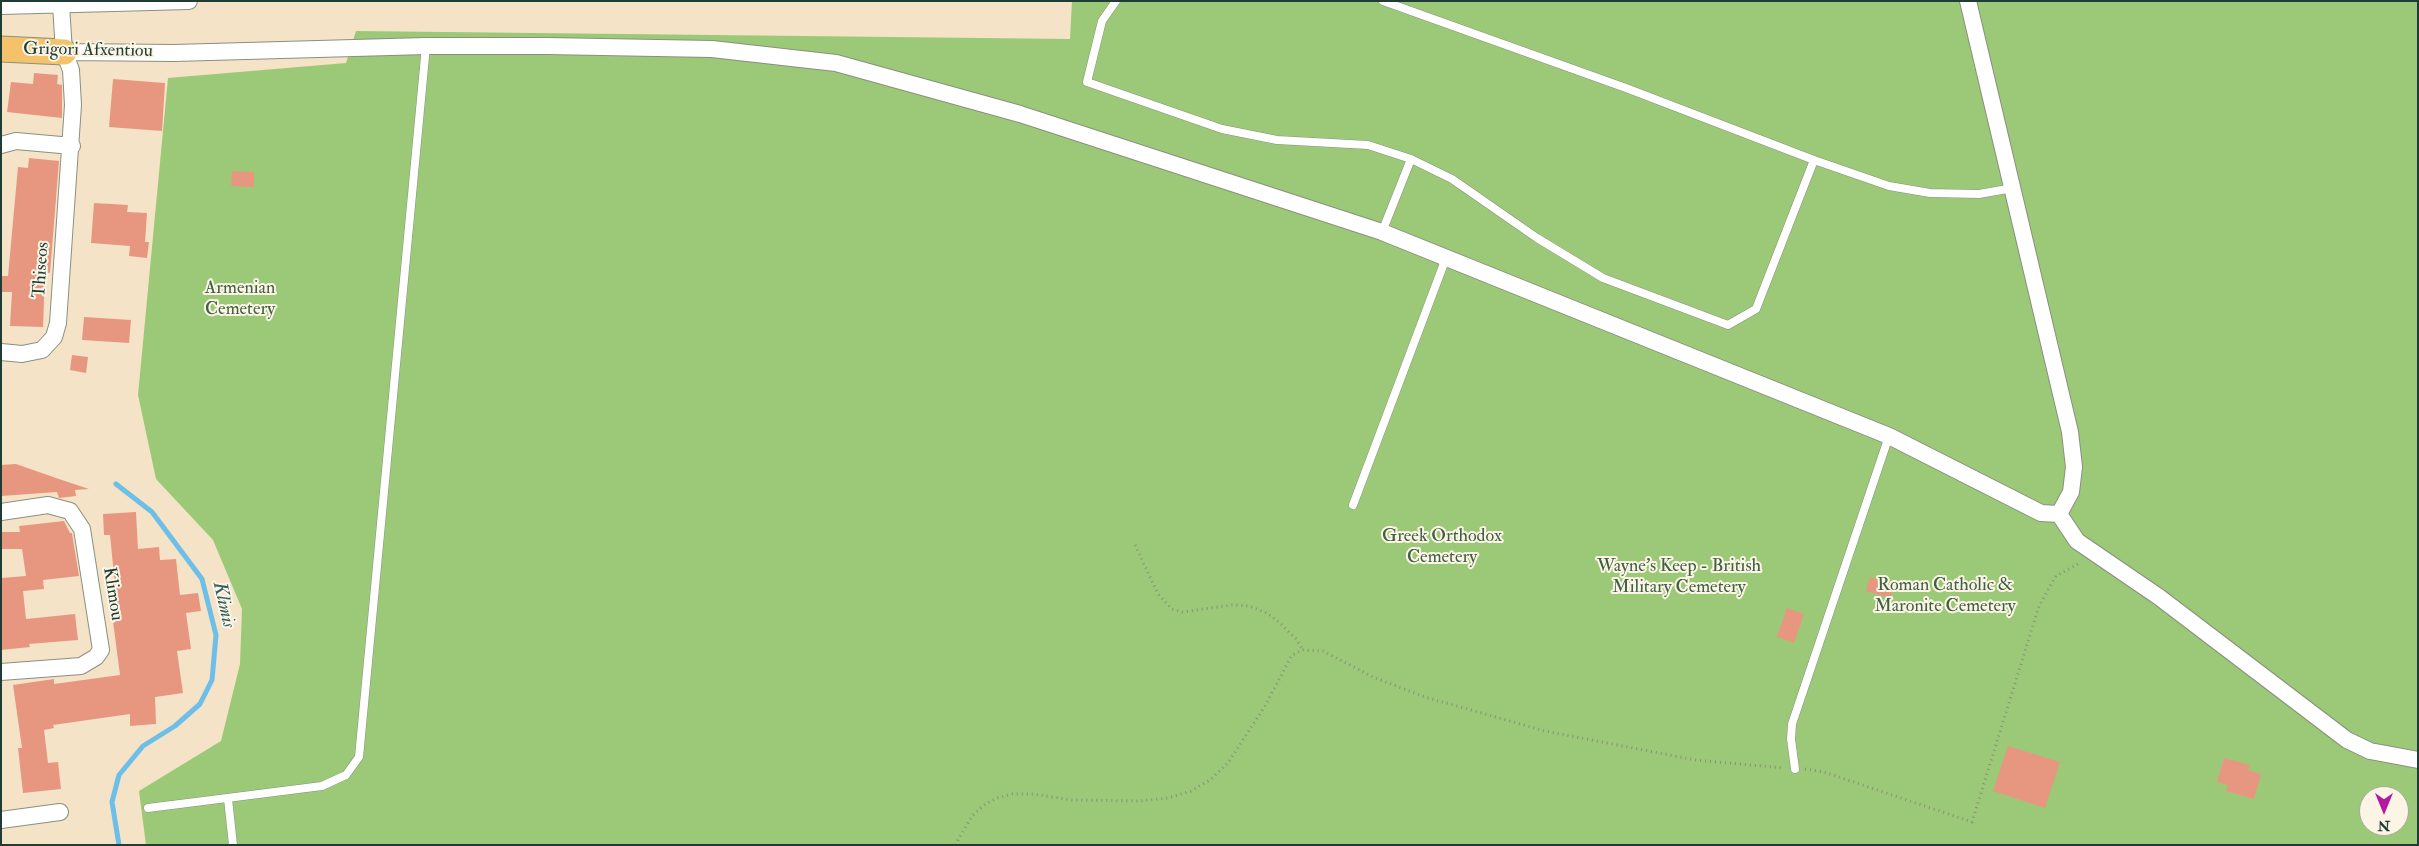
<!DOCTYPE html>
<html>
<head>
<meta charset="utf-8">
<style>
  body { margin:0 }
  #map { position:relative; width:2419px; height:846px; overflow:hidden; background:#f4e3c7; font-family:"IM FELL Double Pica",serif }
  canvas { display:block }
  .frame { position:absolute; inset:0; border:2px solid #1f3d34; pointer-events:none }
  .north { position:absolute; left:2359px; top:786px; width:50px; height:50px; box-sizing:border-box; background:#fcf5e5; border:1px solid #a4ab9e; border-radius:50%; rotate:180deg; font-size:14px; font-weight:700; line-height:20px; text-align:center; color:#1f3d34 }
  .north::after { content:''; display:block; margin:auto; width:18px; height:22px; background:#b5179e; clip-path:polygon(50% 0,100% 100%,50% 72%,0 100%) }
</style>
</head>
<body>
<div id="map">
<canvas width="2419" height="846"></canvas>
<div class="frame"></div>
<div class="north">N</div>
</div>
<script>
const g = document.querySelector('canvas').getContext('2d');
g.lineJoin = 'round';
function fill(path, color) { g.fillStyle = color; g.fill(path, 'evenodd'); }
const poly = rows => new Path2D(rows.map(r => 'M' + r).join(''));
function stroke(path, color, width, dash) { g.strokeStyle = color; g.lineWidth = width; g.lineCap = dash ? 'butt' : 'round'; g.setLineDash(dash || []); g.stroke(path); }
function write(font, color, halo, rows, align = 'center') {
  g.font = font + ' "IM FELL Double Pica",serif'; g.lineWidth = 4; g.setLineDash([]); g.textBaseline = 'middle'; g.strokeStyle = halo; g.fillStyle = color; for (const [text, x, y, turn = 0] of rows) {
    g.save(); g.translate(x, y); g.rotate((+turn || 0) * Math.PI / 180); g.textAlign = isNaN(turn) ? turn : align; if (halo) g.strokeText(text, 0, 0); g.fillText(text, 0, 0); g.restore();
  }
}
fill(poly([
  [1072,1,2418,1,2418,845,146,845,139,791,221,741,240,664,242,609,213,540,156,479,138,395,168,78,346,63,356,31,1070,39],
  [2369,796,2399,796,2399,826,2369,826]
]), '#9cc977');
stroke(poly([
  [116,484,152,512,202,579,216,635,212,680,200,704,175,726,143,746,119,775,112,802,119,845]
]), '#6dbfe8', 5);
fill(poly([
  [34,73,58,75,57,84,62,85,62,118,7,112,11,82,33,84],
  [113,79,165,83,162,131,109,127],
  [29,158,59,161,50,273,45,272,43,327,10,326,12,292,1,292,1,276,8,276,18,167,28,168],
  [232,171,254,172,254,187,231,186],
  [94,203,128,205,127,212,147,213,145,242,149,242,147,258,129,256,130,246,91,243],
  [84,317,131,320,129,343,82,340],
  [72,355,88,357,86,373,70,370],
  [16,464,56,478,89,489,75,490,76,496,59,498,57,492,1,496,1,465],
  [136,512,138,549,159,547,160,560,176,559,180,595,198,593,201,611,186,613,191,649,177,651,183,693,155,697,156,724,130,726,130,714,53,725,54,728,44,730,48,763,58,762,61,789,23,793,18,748,22,748,13,685,54,679,54,684,120,675,111,606,117,605,110,535,104,535,103,514],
  [64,521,70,533,72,533,79,576,43,580,44,589,23,591,26,619,75,614,78,640,29,644,30,647,1,650,1,578,26,576,22,549,1,549,1,532,20,532,19,526],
  [1870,577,1894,585,1890,598,1866,591],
  [1787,608,1804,614,1794,643,1777,637],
  [2008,746,2060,762,2045,808,1993,791],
  [2224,758,2250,765,2248,770,2261,774,2254,799,2226,791,2228,785,2217,782]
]), '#e79780');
const service = poly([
  [1116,1,1102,21,1087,82,1222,129,1277,140,1368,145,1411,159,1452,179,1537,238,1603,278,1728,325,1756,309,1814,160],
  [1383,1,1626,88,1814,160,1889,186,1930,193,1979,194,2013,188],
  [1382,232,1411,159],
  [1353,505,1446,258],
  [1795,769,1791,739,1792,724,1889,436],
  [228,799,233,845],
  [148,808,322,786,346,775,359,757,426,46]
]);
const minor = poly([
  [1968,1,2070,432,2074,467,2071,492,2059,514],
  [1,6,189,1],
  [64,52,174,53,426,46,547,46,712,49,836,63,1020,114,1382,232,1889,436,2041,513,2059,514],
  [1,145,16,141,72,146],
  [1,352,22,354,42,350,54,337,58,323,73,105,71,70,64,52,61,5],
  [1,512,48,505,70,511,82,529,101,650,96,657,81,666,1,672],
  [2059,514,2077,541,2159,597,2347,740,2370,751,2418,760],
  [1,820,60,812]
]);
const primary = poly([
  [1,49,64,52]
]);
stroke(service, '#8a907e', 9);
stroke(minor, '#8a907e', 18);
stroke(primary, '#8a907e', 27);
stroke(poly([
  [1135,545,1158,594,1172,609,1182,612,1232,605,1249,606,1267,613,1280,623,1296,639,1303,650],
  [1805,769,1824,772,1972,822,2039,606,2056,576,2080,563],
  [955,845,972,816,984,805,997,798,1012,794,1033,794,1072,800,1140,801,1168,798,1191,791,1210,780,1228,763,1265,706,1292,655,1303,650,1323,651,1373,677,1425,697,1545,731,1695,760,1784,768]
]), '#8a907e', 3, [1, 4]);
stroke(service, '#fff', 8);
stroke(minor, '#fff', 16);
stroke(primary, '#f3c26a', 25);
write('18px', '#1f3d34', '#fcf5e5', [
  ["Grigori Afxentiou",88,51,1],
  ["Thiseos",42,270,-86],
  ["Klimou",112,594,81]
]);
write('18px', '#3e6045', '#fcf5e5', [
  ["Armenian",240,289],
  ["Cemetery",240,310],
  ["Greek Orthodox",1442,537],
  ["Cemetery",1442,558],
  ["Wayne's Keep - British",1679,567],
  ["Military Cemetery",1679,588],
  ["Roman Catholic &",1945,586],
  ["Maronite Cemetery",1945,607]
]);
write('italic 19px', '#325e61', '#fcf5e5', [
  ["Klimis",223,605,77]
]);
</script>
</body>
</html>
